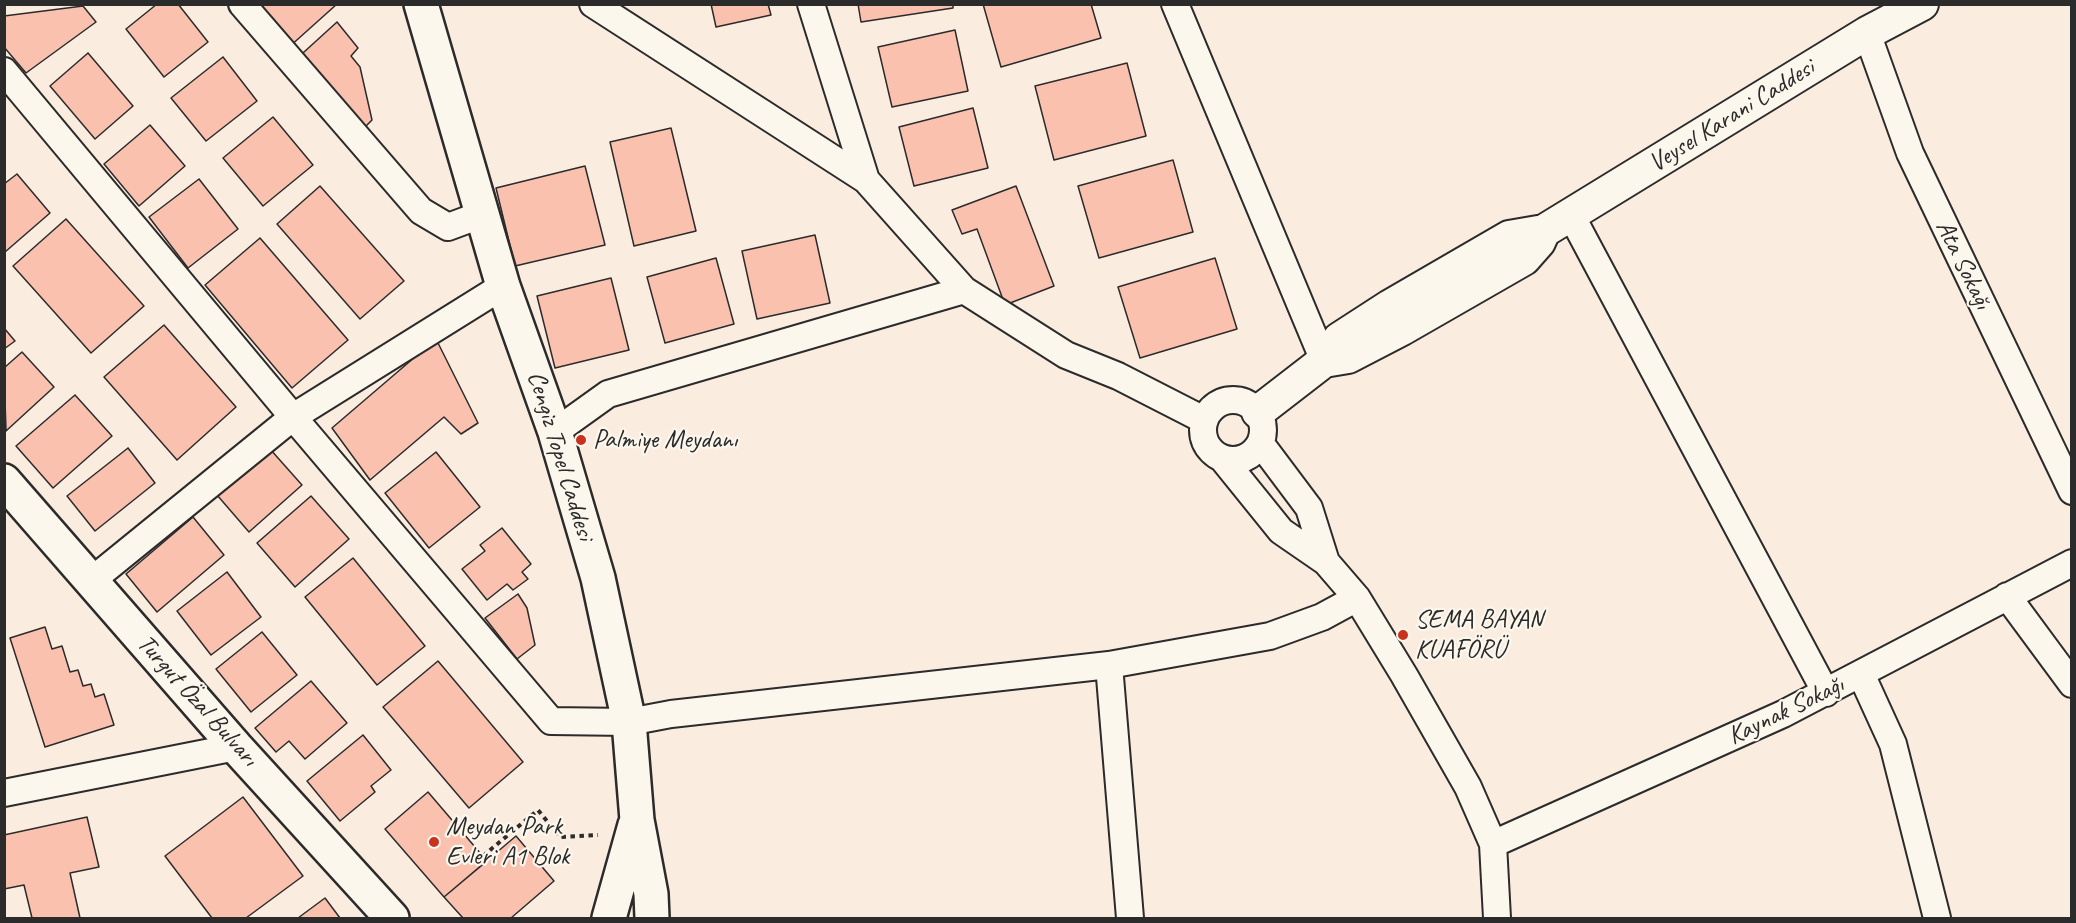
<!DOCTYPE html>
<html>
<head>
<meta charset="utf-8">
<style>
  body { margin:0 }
  #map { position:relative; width:2076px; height:923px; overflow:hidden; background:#fbece0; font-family:Caveat,sans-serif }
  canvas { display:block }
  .frame { position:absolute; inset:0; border:6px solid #2b2b2b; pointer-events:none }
</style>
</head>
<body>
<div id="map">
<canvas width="2076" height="923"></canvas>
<div class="frame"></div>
</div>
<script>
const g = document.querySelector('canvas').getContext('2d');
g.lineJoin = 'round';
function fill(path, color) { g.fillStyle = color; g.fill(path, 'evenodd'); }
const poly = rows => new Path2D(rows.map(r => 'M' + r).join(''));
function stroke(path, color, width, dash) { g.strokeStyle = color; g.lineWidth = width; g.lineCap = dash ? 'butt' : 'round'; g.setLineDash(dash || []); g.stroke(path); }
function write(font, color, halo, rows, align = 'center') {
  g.font = font + ' Caveat,sans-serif'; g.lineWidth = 4.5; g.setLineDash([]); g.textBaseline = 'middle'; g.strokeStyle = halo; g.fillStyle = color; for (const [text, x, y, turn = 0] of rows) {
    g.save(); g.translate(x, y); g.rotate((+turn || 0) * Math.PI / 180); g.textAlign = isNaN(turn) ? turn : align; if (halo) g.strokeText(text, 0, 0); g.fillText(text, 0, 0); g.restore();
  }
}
const building = poly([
  [157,4,178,4,208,42,164,77,126,29,157,4],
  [253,4,337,4,288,48,253,4],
  [711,4,768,4,771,15,716,27,711,4],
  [858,4,953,4,953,8,861,22,858,4],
  [983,4,1091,4,1101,38,1001,67,983,4],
  [83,6,96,22,26,73,4,47,4,16,83,6],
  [337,22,358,48,351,56,360,67,372,120,357,135,293,62,337,22],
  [955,30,968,91,892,107,878,47,955,30],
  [88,53,133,106,95,139,50,86,88,53],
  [223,57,257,101,206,141,171,98,223,57],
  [1127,63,1146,136,1054,160,1035,86,1127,63],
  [973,108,988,168,914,186,899,127,973,108],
  [273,117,313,165,263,206,223,158,273,117],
  [150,125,185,166,139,206,104,164,150,125],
  [671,128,696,231,634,246,610,142,671,128],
  [1173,160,1193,232,1099,258,1078,186,1173,160],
  [585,166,605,245,515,266,496,188,585,166],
  [17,174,50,213,5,252,4,184,17,174],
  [199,179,238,229,188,268,149,217,199,179],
  [320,186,404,281,360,319,277,224,320,186],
  [1016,186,1054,286,1005,305,977,229,962,234,952,210,1016,186],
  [66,219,144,306,91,353,13,266,66,219],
  [815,235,830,303,757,319,742,251,815,235],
  [260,238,348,340,292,388,205,285,260,238],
  [716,258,734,324,665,343,647,277,716,258],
  [1215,258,1237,329,1140,358,1118,287,1215,258],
  [611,278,629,350,555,368,537,296,611,278],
  [164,325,236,407,177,460,104,377,164,325],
  [4,328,15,341,4,349,4,328],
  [436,339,478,423,461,434,444,417,370,480,332,428,436,339],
  [22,352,54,387,6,431,4,368,22,352],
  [75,395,112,436,53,488,16,446,75,395],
  [128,448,155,483,95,531,67,496,128,448],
  [270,449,302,485,249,532,217,495,270,449],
  [436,452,480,507,429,548,385,493,436,452],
  [311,496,349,539,295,587,257,543,311,496],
  [193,517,224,555,157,612,126,574,193,517],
  [502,528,531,564,522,572,528,579,513,590,507,584,487,600,462,569,485,551,480,545,502,528],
  [353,558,425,646,377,685,305,597,353,558],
  [227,572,261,617,211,655,177,611,227,572],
  [518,594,527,608,535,645,517,659,485,618,518,594],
  [45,627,52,649,62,646,70,672,78,670,83,686,91,684,95,697,104,694,114,725,45,747,10,638,45,627],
  [262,632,297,675,251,712,216,669,262,632],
  [438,661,523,762,469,808,383,707,438,661],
  [311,681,347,723,305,759,289,741,276,752,255,728,311,681],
  [363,735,391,770,371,786,375,792,340,821,307,781,363,735],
  [428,792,487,861,444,897,385,829,428,792],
  [243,797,303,876,246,918,212,918,165,856,243,797],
  [87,817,99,867,70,873,80,918,32,918,24,885,4,889,4,835,87,817],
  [516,836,554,881,511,918,463,918,444,897,516,836],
  [325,898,340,918,298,918,325,898]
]);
fill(building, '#fac1af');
stroke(building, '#2b2b2b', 1.5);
const minor = poly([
  [242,4,421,211,448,227,483,214],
  [593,4,866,180,964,290,1066,355,1118,376,1204,420],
  [811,4,866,180],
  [1175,4,1324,361],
  [1867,33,1910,153,2072,491],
  [4,71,293,417,551,721,629,722,671,714,1109,665,1270,636,1322,617,1357,598],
  [1571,215,1826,693],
  '1203 430a30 30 0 1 1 60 0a30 30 0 1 1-60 0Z',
  [555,432,608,394,964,290],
  [1261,444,1309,508,1326,562],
  [1222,458,1281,531,1326,562,1357,598,1404,675,1468,787,1493,844,1497,918],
  [91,581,293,417,503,286],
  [2007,596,2072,684],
  [1109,665,1130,918],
  [1861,674,1893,744,1937,918],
  [4,793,236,747],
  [1493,844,1783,714,2072,563]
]);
const tertiary = poly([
  [1544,231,1867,33,1922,4],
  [1258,412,1324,361,1339,339,1390,306,1509,237,1544,231,1539,242,1524,259,1402,329,1348,357,1324,361]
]);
const secondary = poly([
  [421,4,503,286,555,432,598,578,629,722,637,820,651,894,652,918],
  [4,481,236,747,392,918],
  [609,918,635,825]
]);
stroke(minor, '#2b2b2b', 30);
stroke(tertiary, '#2b2b2b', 36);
stroke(secondary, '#2b2b2b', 38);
stroke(poly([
  [483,856,538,810,560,837,598,835]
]), '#2b2b2b', 4, [4.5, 4.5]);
stroke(minor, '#fbf7ec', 26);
stroke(tertiary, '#fbf7ec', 32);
stroke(secondary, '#fbf7ec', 33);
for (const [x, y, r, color] of [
  [581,440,6,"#c8321e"],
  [1403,635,6,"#c8321e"],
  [434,842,6,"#c8321e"]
]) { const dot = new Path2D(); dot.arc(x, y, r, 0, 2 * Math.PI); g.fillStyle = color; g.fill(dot); stroke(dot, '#fbf7ec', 2); }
write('26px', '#2b2b2b', '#fbf7ec', [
  ["Veysel Karani Caddesi",1732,116,-32],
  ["Ata Sokağı",1963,265,64],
  ["Cengiz Topel Caddesi",560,456,73],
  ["Turgut Özal Bulvarı",197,701,48],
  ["Kaynak Sokağı",1786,711,-26]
]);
write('26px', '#2b2b2b', '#fbf7ec', [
  ["Palmiye Meydanı",593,440],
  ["SEMA BAYAN",1415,620],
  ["KUAFÖRÜ",1415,650],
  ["Meydan Park",446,827],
  ["Evleri A1 Blok",446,857]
], 'left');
</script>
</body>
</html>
